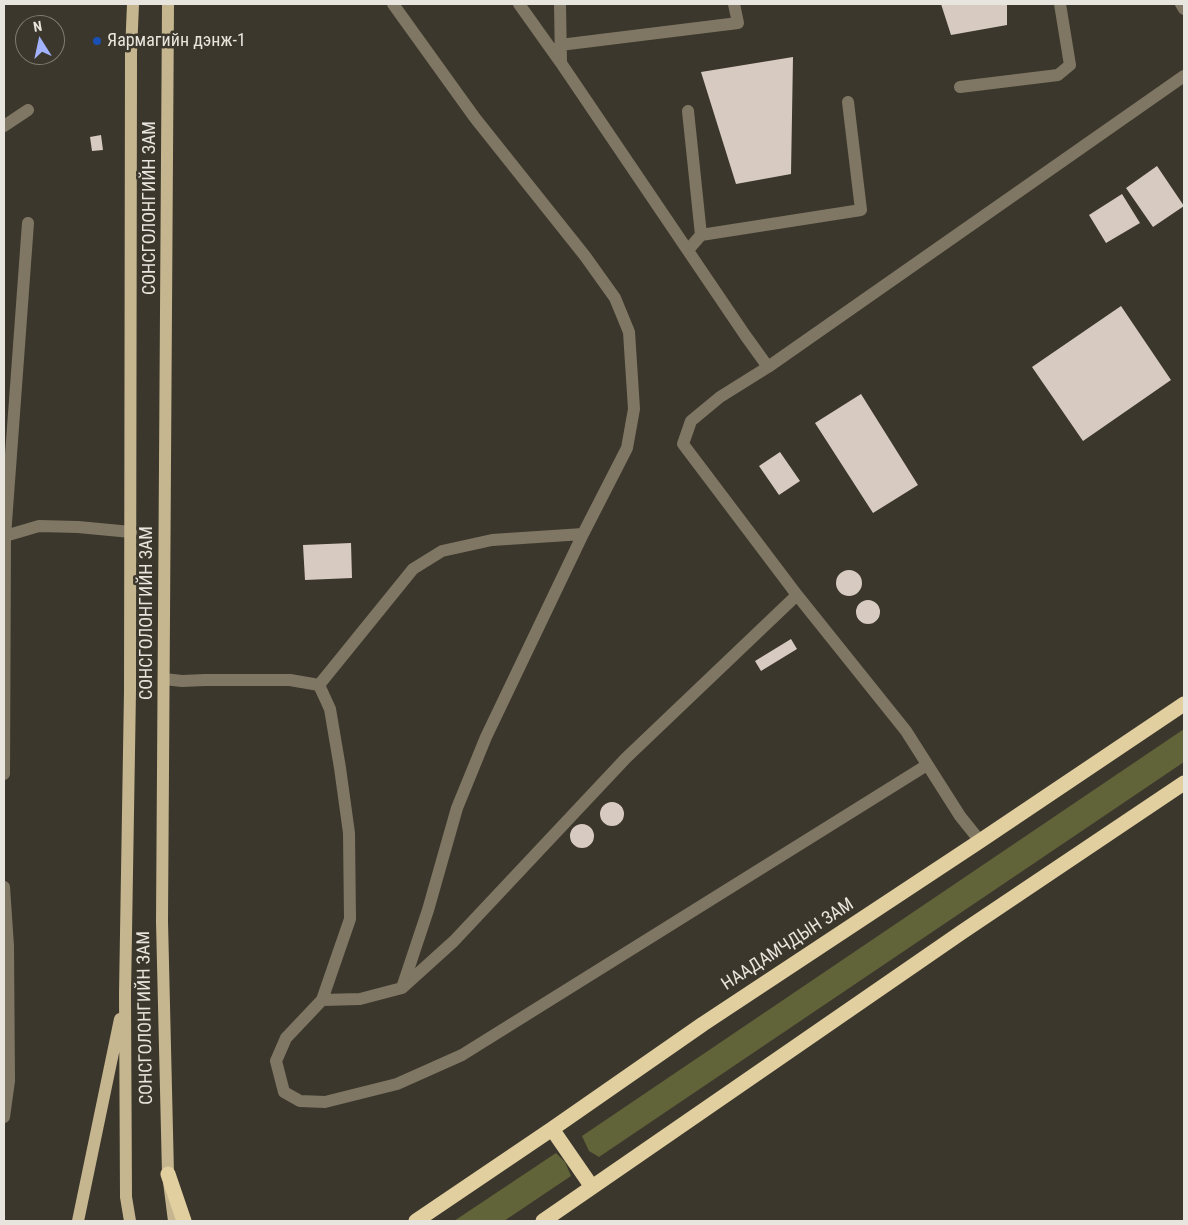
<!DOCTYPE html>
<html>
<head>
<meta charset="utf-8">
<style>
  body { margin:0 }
  #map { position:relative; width:1188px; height:1225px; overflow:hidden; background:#3b372c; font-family:"Roboto Condensed",sans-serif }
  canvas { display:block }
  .frame { position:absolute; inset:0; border:5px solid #e8e5de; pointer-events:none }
  .north { position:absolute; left:15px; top:15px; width:50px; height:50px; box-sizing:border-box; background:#3b372c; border:1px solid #807d73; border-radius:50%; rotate:350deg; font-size:14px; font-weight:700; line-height:20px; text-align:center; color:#e8e5de }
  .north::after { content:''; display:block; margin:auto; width:18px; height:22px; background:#a2b2fd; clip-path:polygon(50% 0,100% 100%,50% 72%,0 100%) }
</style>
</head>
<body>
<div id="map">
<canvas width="1188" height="1225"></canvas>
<div class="frame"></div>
<div class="north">N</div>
</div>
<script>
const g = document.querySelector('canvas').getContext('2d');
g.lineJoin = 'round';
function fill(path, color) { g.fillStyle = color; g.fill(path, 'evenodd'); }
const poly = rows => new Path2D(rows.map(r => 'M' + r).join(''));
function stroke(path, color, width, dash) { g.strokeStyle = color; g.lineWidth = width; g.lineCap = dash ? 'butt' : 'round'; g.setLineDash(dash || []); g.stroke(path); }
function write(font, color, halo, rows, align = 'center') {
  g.font = font + ' "Roboto Condensed",sans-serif'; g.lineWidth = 5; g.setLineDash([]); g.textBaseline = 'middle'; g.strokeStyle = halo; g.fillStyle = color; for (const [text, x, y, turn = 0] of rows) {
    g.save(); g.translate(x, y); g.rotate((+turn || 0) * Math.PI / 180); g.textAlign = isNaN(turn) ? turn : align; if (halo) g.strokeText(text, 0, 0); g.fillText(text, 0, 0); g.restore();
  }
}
fill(poly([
  [1184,729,1184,762,599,1157,589,1151,582,1136],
  [556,1153,565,1162,571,1176,504,1221,454,1221]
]), '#616439');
fill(poly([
  [941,4,1007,4,1007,25,951,35],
  [793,57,791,174,736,184,701,72],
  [101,135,103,150,92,151,90,137],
  [1157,166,1184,206,1153,227,1126,188],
  [1122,194,1140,223,1106,243,1089,215],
  [1121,306,1171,380,1083,441,1032,367],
  [861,394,918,485,873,513,815,423],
  [780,452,800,481,779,495,759,466],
  [351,543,352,578,305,580,303,545],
  '836 583a13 13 0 1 1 26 0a13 13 0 1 1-26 0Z',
  '856 612a12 12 0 1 1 24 0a12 12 0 1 1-24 0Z',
  [791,639,797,649,761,671,755,661],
  '600 814a12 12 0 1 1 24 0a12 12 0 1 1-24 0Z',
  '570 836a12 12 0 1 1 24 0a12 12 0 1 1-24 0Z'
]), '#d7cac1');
stroke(poly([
  [393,4,475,118,585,256,615,298,629,332,634,409,627,448,583,534,486,737,457,808,428,910,402,988],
  [519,4,561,63],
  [560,4,561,63,745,335,768,367],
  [1181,4,1184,9],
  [560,45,738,23,734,4],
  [960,87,1058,75,1070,65,1060,4],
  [4,126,28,110],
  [701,235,861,210,848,102],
  [688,250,701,235,688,111],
  [5,536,39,526,78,527,131,532],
  [164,679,182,681,205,680,290,680,319,685,330,709,340,768,349,833,350,919,322,1000,286,1038,276,1061,284,1092,300,1101,325,1102,397,1084,462,1055,927,765],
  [319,685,413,569,442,551,492,540,583,534],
  [4,774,5,536,28,223],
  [980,841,960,816,906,731,797,595,683,444,691,421,720,397,768,367,1184,76],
  [4,887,8,946,9,1081,4,1117],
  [322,1000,360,999,402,988,454,941,626,758,797,595]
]), '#7f7764', 12);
stroke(poly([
  [168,4,162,921,168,1174,174,1221],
  [78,1221,120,1019],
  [130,1221,126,1197,125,994,130,691,131,52,133,4]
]), '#c6b68f', 12);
stroke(poly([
  [552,1129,592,1187],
  [168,1174,184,1221],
  [416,1221,552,1129,703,1024,980,841,1184,704],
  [543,1221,962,932,1184,783]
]), '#e2cf9f', 15);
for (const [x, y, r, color] of [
  [97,41,5,"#1a4fb4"]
]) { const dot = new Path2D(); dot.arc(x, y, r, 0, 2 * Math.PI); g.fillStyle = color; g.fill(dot); stroke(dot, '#3b372c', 2); }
write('18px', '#e8e5de', '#3b372c', [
  ["Яармагийн дэнж-1",107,41]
], 'left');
write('18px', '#e8e5de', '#3b372c', [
  ["СОНСГОЛОНГИЙН ЗАМ",150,208,-90],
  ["СОНСГОЛОНГИЙН ЗАМ",147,613,-90],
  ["НААДАМЧДЫН ЗАМ",788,945,-33],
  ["СОНСГОЛОНГИЙН ЗАМ",146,1018,-91]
]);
</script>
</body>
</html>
